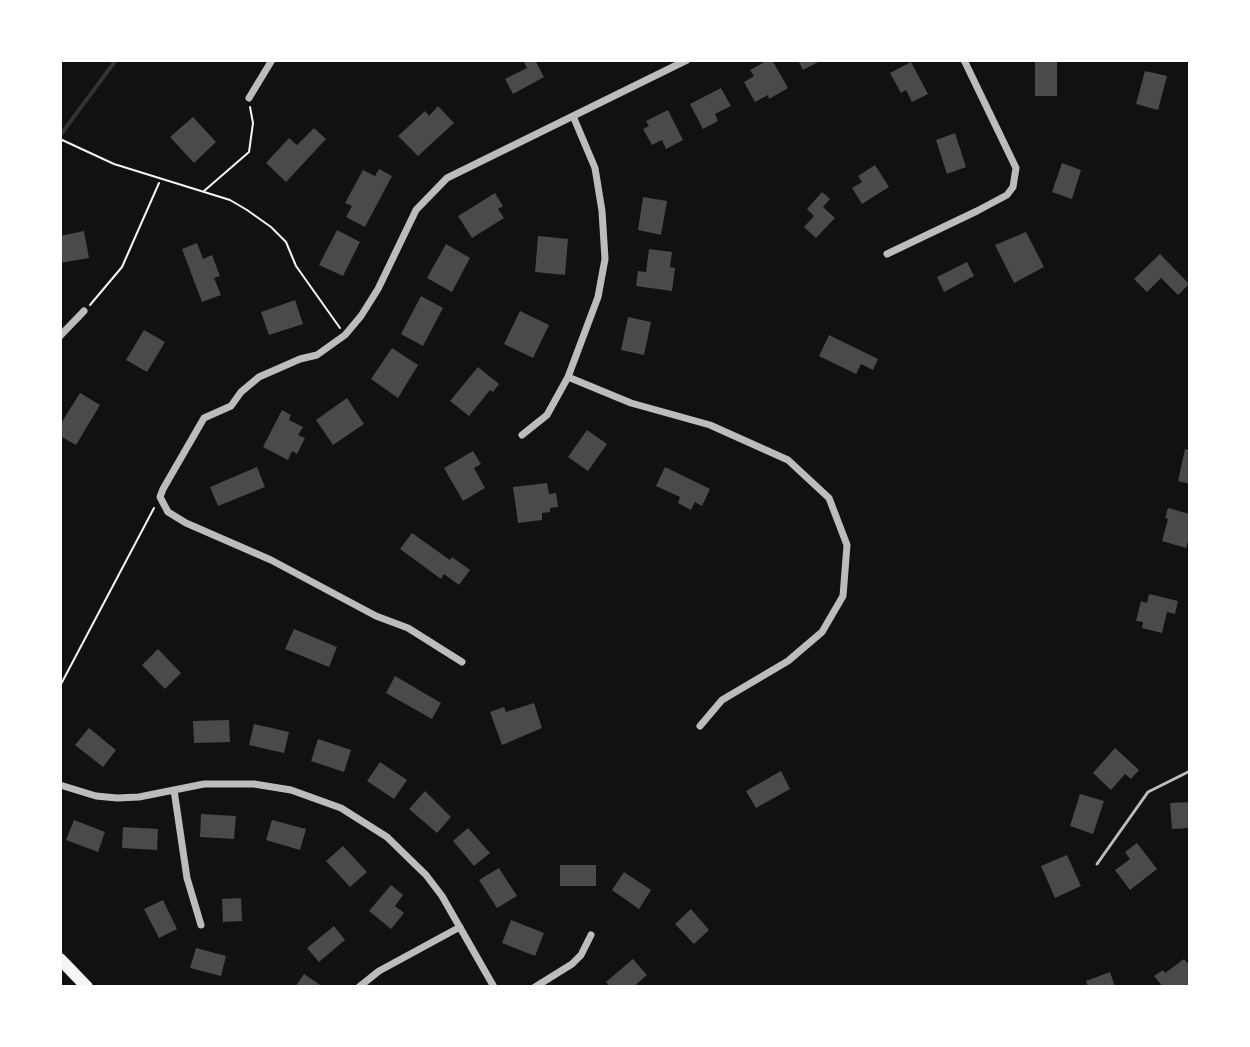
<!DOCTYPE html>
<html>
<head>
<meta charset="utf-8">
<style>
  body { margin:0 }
  #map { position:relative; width:1250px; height:1047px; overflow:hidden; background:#111; font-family:"Nunito Sans",sans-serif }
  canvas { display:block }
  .frame { position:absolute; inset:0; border:62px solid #fff; pointer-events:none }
</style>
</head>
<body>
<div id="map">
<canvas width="1250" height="1047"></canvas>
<div class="frame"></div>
</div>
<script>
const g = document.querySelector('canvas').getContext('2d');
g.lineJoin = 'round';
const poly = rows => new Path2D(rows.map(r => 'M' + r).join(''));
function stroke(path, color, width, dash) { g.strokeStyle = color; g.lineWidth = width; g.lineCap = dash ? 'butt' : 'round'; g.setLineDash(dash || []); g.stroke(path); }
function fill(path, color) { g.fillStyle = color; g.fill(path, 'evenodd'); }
stroke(poly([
  [62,133,116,60]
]), '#333', 4);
fill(poly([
  [523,60,535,60,544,77,513,94,505,79,527,68],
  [768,60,772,60,788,88,769,99,768,95,755,102,744,82,754,76,750,70],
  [798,60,822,60,803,70],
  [911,62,928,94,912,102,906,90,901,93,890,73],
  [1035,62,1057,62,1057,96,1035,96],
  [1145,71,1167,76,1158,110,1136,104],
  [721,88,731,106,715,114,718,121,703,129,690,104],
  [438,106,454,123,418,156,398,136,425,111,429,116],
  [668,110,683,140,666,149,662,140,652,145,643,129,649,126,646,121],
  [193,117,216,142,194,163,170,137],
  [314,128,326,139,286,182,266,163,289,138,297,145],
  [955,133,966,167,947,174,936,140],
  [1062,163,1081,170,1072,199,1052,192],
  [875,165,889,187,862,204,852,188,862,182,858,176],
  [379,169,392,176,365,227,346,217,352,206,345,203,363,170,375,176],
  [822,192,830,199,823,207,835,218,816,238,804,227,814,216,807,209],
  [495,193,503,206,498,209,504,218,472,238,458,216],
  [643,197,667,201,661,235,638,230],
  [337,230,360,242,343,276,319,265],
  [84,231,89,258,60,263,60,236],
  [1026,232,1044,267,1014,283,995,245],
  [538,236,568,239,565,275,535,272],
  [197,243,203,259,212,255,220,276,214,278,221,295,202,302,182,249],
  [446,244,470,258,452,292,427,278],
  [649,249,672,252,670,267,675,268,672,291,636,286,638,271,646,272],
  [1160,254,1189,284,1178,295,1161,278,1147,292,1134,279],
  [967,262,974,276,944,292,937,277],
  [421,296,443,308,423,346,401,334],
  [295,300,303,324,269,335,261,312],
  [520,311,549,325,533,358,504,344],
  [628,317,651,322,644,355,621,350],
  [144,330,165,342,147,372,126,360],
  [829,335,878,359,873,370,861,364,856,374,819,356],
  [392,348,418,365,398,398,371,379],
  [478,367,499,384,493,392,490,390,469,416,450,401],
  [80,393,100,405,76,445,60,436,60,425],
  [347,398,364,424,333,445,316,420],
  [282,410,291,415,289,420,303,427,298,435,305,438,297,454,292,451,288,460,263,447],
  [587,430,607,444,588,471,568,457],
  [1185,449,1190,450,1190,484,1178,481],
  [473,451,481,464,474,468,485,488,463,501,444,468],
  [257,467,265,487,218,506,210,487],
  [665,467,710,489,702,506,695,502,691,510,678,503,680,497,656,486],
  [547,483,549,494,556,493,558,507,550,508,550,512,542,513,542,520,518,523,513,487],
  [1168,508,1190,514,1190,535,1186,548,1162,541,1168,519,1165,518],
  [412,533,450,560,452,557,470,570,459,585,444,574,441,579,400,549],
  [1149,594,1178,601,1175,614,1167,612,1162,633,1142,628,1143,622,1136,621,1141,601,1147,603],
  [294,629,337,647,329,667,285,649],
  [158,649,181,673,165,689,142,665],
  [395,676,441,703,432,719,386,693],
  [534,703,542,728,502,745,490,712,504,707,506,712],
  [229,720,230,742,194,743,193,721],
  [254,724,289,732,284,753,249,745],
  [89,728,116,750,103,767,75,745],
  [318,739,351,750,344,772,311,761],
  [1115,748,1139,770,1131,779,1125,774,1111,790,1093,773],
  [380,762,407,780,394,799,367,781],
  [781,771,790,789,756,808,746,791],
  [425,791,451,817,437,833,409,809],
  [1080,794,1104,801,1093,834,1070,826],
  [1190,802,1190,828,1172,829,1170,803],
  [201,814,236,816,234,839,200,837],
  [74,820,105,832,98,852,66,840],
  [272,820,306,829,300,850,266,840],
  [123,827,158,829,157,850,122,848],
  [468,828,490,853,474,866,453,841],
  [1137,843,1157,869,1130,890,1115,870,1130,859,1125,852],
  [343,846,367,872,350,887,326,861],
  [1067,855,1081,886,1055,898,1041,866],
  [560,865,596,865,596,886,560,886],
  [499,868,517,896,497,908,479,880],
  [624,872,651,890,639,909,612,890],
  [391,885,403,895,395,906,404,913,391,929,369,911],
  [241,898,242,921,223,922,222,899],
  [163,900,177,929,159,938,144,909],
  [691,909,709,930,694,944,675,924],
  [511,920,544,933,535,956,502,943],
  [334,926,345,940,319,962,307,948],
  [196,948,226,956,221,976,190,968],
  [633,959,647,975,633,987,610,987,606,982],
  [1184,959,1190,966,1190,987,1163,987,1154,976,1163,970,1165,973],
  [1110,972,1115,987,1088,987,1086,981],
  [304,974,323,987,295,987]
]), '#4a4a4a');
stroke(poly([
  [60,139,114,164,230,200,247,210,271,227,286,242,296,266,340,328],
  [204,191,249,152,253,123,250,107],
  [90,305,122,267,159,183],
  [60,686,154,508]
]), '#f5f5f5', 2);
stroke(poly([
  [1097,864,1148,792,1190,771]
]), '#bcbcbc', 3);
stroke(poly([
  [249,98,272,60],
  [887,254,977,211,1007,195,1013,187,1016,168,964,60],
  [60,336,84,311],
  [568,377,631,403,710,425,788,460,829,498,847,545,843,596,822,632,788,661,722,700,700,726],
  [522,435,547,415,568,377,598,297,605,259,602,211,595,168,573,116],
  [462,662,408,628,376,616,271,560,186,523,168,512,160,497,163,489,204,418,231,406,241,392,259,377,300,359,317,355,345,335,361,316,378,289,416,210,447,178,687,60],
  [60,785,96,796,117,798,139,797,204,784,254,784,291,790,341,808,387,837,426,875,442,896,494,987],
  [174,790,187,878,201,925],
  [359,987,379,971,460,927],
  [535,987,572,964,581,955,591,935]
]), '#bcbcbc', 7);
stroke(poly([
  [60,959,87,987]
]), '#f5f5f5', 12);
</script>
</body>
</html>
